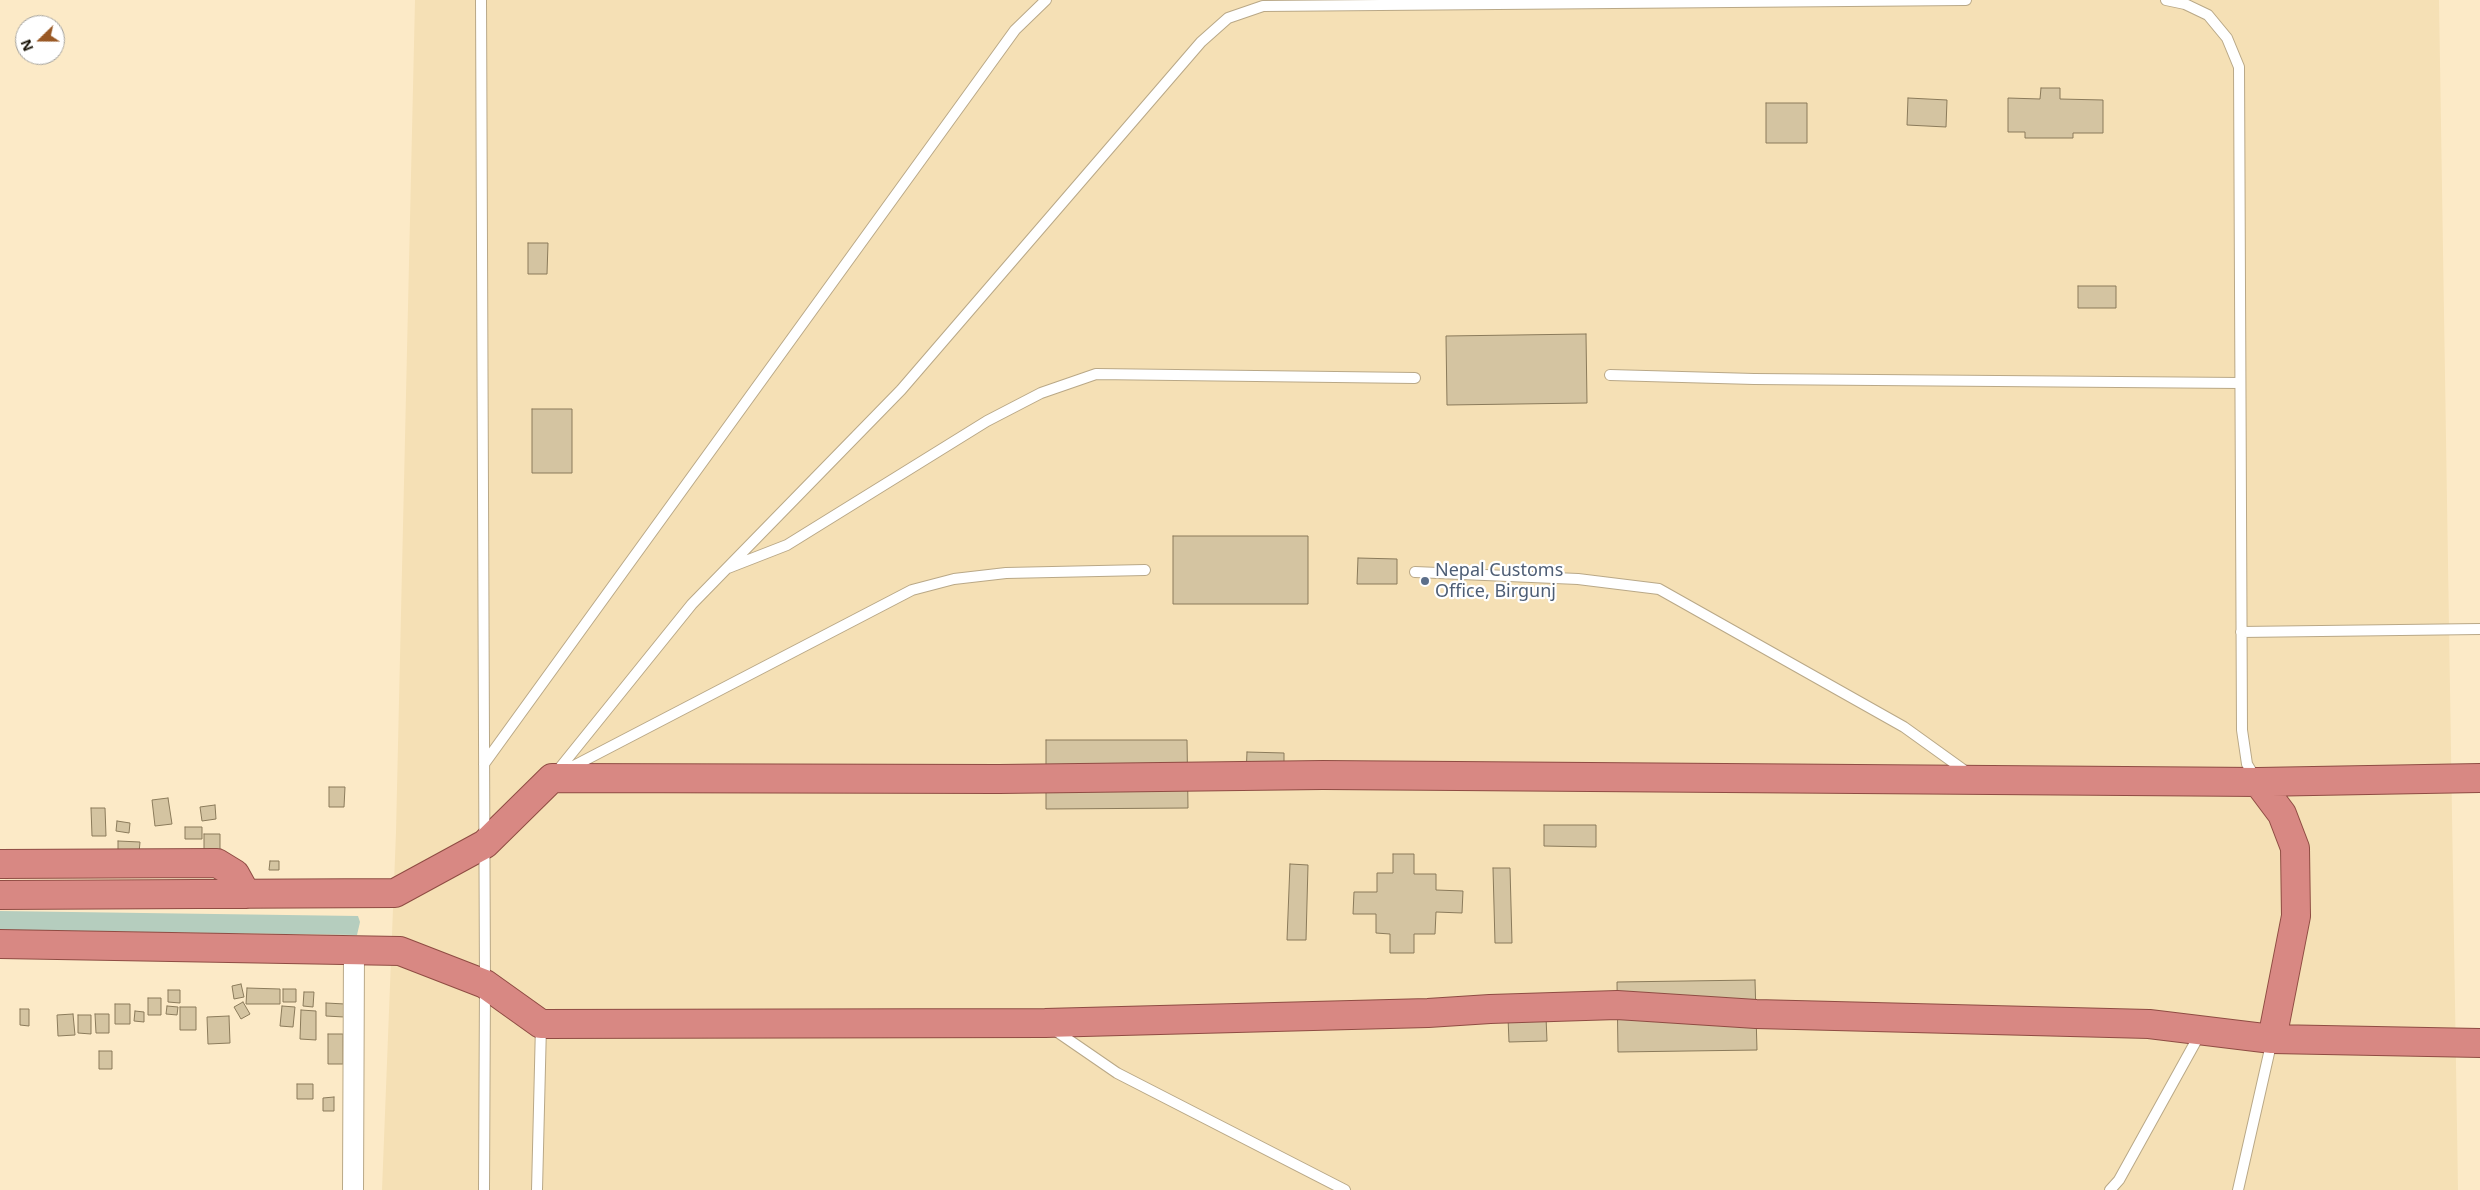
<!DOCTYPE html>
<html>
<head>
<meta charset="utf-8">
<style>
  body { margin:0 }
  #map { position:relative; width:2480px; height:1190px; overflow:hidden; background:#fceac7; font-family:"Noto Sans",sans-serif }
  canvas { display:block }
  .north { position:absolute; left:15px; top:15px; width:50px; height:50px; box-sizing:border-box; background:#fff; border:1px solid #a3a19c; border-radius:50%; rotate:248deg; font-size:14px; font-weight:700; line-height:20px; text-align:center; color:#191307 }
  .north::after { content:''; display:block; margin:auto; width:18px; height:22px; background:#995824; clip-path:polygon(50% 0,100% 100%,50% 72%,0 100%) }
</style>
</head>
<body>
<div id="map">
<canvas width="2480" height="1190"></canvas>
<div class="north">N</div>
</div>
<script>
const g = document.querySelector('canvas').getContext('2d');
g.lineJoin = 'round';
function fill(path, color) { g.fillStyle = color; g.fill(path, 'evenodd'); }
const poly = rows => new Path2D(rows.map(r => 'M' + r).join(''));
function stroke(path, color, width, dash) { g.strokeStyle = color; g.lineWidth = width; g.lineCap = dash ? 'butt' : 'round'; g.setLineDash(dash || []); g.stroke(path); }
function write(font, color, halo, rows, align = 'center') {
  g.font = font + ' "Noto Sans",sans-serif'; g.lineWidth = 4.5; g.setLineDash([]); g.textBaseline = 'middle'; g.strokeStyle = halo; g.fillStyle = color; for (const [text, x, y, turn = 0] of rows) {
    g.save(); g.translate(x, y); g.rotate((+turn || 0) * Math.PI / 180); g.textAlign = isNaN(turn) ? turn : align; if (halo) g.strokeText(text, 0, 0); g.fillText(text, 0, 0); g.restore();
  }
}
fill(poly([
  [415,0,2439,0,2458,1190,382,1190,396,832]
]), '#f5e0b5');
fill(poly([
  [0,911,358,916,360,922,357,935,0,930]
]), '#b5cdbe');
const building = poly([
  [2041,88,2060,88,2060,99,2103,100,2103,133,2073,133,2073,138,2025,138,2025,132,2008,132,2008,98,2040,99,2041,88],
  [1908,98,1947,100,1946,127,1907,125,1908,98],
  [1766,103,1807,103,1807,143,1766,143,1766,103],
  [528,243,548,243,547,274,528,274,528,243],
  [2078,286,2116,286,2116,308,2078,308,2078,286],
  [1586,334,1587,403,1447,405,1446,336,1586,334],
  [532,409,572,409,572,473,532,473,532,409],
  [1173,536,1308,536,1308,604,1173,604,1173,536],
  [1358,558,1397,559,1397,584,1357,584,1358,558],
  [1046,740,1187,740,1188,808,1046,809,1046,740],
  [1247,752,1284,753,1284,777,1246,776,1247,752],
  [329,787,345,787,344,807,329,807,329,787],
  [168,798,172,824,155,826,152,800,168,798],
  [215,805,216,819,202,821,200,807,215,805],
  [91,808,105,808,106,836,92,836,91,808],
  [117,821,130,823,129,833,116,831,117,821],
  [1544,825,1596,825,1596,847,1544,846,1544,825],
  [185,827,202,827,202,839,185,839,185,827],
  [204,834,220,834,220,851,204,850,204,834],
  [118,841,140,842,139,853,118,852,118,841],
  [1393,854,1414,854,1414,874,1436,874,1436,890,1463,891,1462,913,1436,912,1435,934,1414,934,1414,953,1390,953,1390,934,1376,933,1376,914,1353,914,1354,892,1377,892,1377,873,1393,873,1393,854],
  [270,861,279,861,279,870,269,870,270,861],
  [1290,864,1308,865,1306,940,1287,940,1290,864],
  [1493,868,1510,868,1512,943,1495,943,1493,868],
  [1755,980,1757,1050,1618,1052,1617,982,1755,980],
  [241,984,244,997,234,999,232,986,241,984],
  [247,988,280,989,280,1004,246,1004,247,988],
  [283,989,296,989,296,1002,283,1002,283,989],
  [168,990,180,990,180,1003,168,1002,168,990],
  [304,992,314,992,313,1007,303,1006,304,992],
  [148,998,161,998,161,1015,148,1015,148,998],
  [243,1002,250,1014,241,1019,234,1007,243,1002],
  [326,1003,345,1004,344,1017,326,1016,326,1003],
  [115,1004,130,1004,130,1024,115,1024,115,1004],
  [167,1006,178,1007,177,1015,166,1014,167,1006],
  [282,1006,295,1007,293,1027,280,1026,282,1006],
  [180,1007,196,1007,196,1030,180,1030,180,1007],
  [20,1009,29,1009,29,1026,20,1025,20,1009],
  [301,1010,316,1011,316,1040,300,1039,301,1010],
  [135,1011,144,1012,144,1022,134,1021,135,1011],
  [73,1014,75,1035,58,1036,57,1015,73,1014],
  [95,1014,109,1014,109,1033,96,1033,95,1014],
  [78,1015,91,1015,91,1034,78,1033,78,1015],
  [229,1016,230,1043,208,1044,207,1017,229,1016],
  [1508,1017,1546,1017,1547,1041,1509,1042,1508,1017],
  [328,1034,343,1034,343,1064,328,1064,328,1034],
  [99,1051,112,1051,112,1069,99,1069,99,1051],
  [297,1084,313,1084,313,1099,297,1099,297,1084],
  [334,1097,334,1111,323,1111,323,1098,334,1097]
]);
fill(building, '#d4c4a1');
stroke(building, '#8b7b5b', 1);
const service = poly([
  [481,0,485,984,484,1190],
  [2166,0,2185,4,2208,15,2227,38,2239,67,2242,730,2247,764,2256,779],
  [1610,375,1754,379,2240,383],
  [728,568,787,545,987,421,1041,393,1096,374,1415,378],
  [1415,572,1578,579,1659,589,1904,727,1968,773],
  [2241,632,2480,629],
  [484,764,1015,30,1046,0],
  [566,770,912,590,954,579,1006,573,1145,570],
  [555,774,692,604,901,390,1201,42,1228,18,1263,6,1966,0],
  [1053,1029,1117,1073,1345,1190],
  [537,1190,541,1025],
  [2110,1190,2119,1180,2201,1032],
  [2238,1190,2272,1040]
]);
const minor = poly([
  [353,1190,354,950]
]);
const trunk = poly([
  [2258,782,2282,814,2295,848,2296,916,2272,1039],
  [0,864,217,863,235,874,246,894],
  [0,895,395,893,485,844,552,778,999,779,1323,775,2258,782,2480,778],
  [0,944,400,951,485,984,541,1024,1045,1023,1428,1013,1490,1009,1617,1005,1756,1014,2149,1024,2272,1039,2480,1043]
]);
stroke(service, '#b9a887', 12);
stroke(minor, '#b9a887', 22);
stroke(trunk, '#8f4c43', 30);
stroke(service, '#fff', 10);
stroke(minor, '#fff', 20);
stroke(trunk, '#d88883', 28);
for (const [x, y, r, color] of [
  [1425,581,5,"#5c6f8a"]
]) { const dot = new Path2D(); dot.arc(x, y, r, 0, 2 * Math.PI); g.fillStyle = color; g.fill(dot); stroke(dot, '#fff', 2); }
write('18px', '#4e5e75', '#fff', [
  ["Nepal Customs",1435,571],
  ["Office, Birgunj",1435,592]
], 'left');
</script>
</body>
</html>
